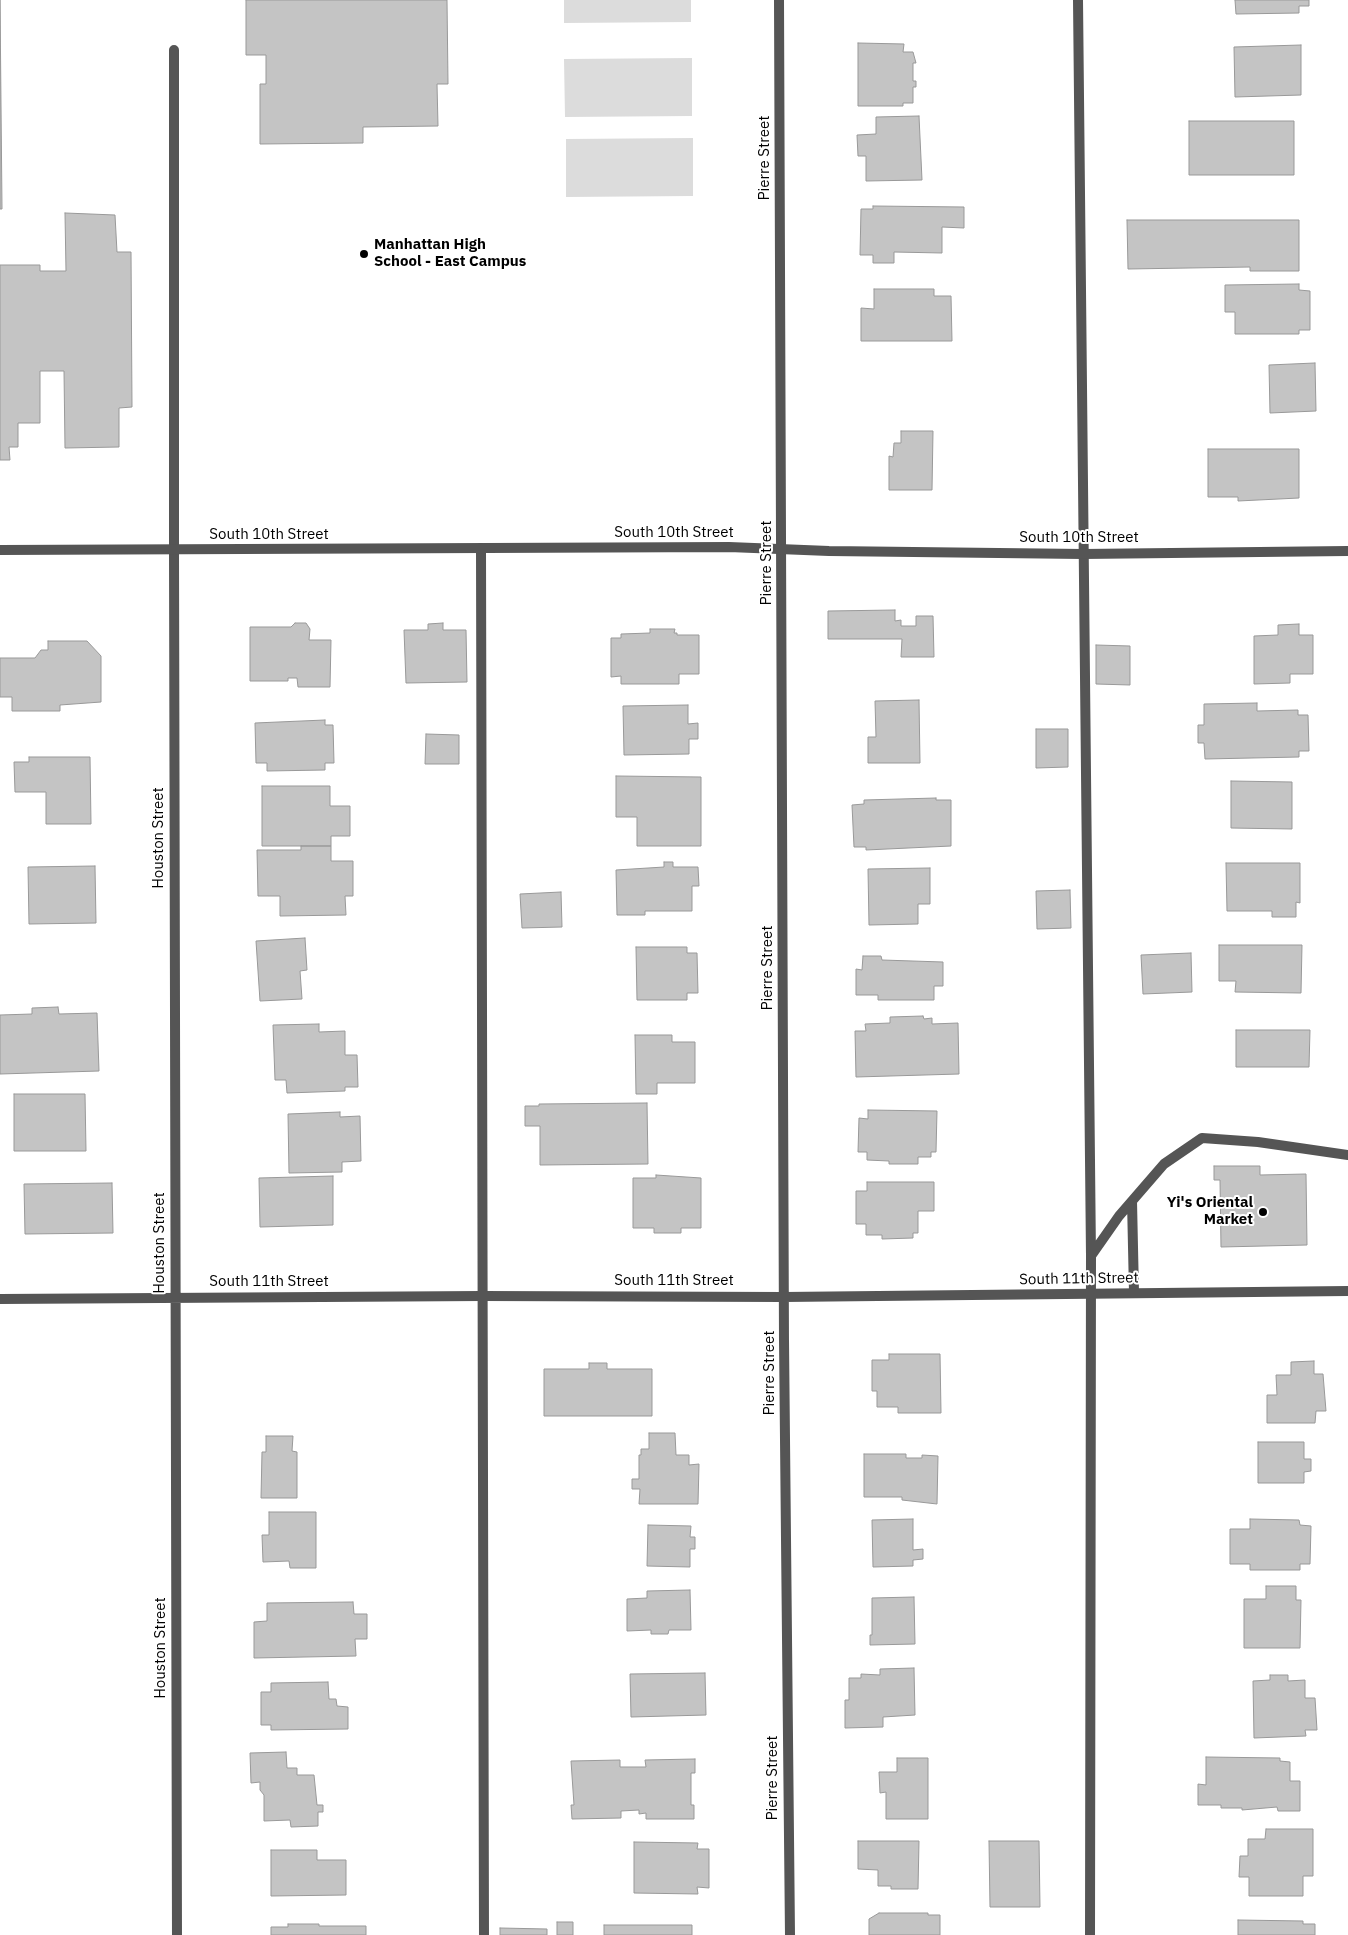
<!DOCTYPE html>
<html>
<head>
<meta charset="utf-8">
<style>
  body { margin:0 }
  canvas { display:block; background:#fff }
</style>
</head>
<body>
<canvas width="1348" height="1935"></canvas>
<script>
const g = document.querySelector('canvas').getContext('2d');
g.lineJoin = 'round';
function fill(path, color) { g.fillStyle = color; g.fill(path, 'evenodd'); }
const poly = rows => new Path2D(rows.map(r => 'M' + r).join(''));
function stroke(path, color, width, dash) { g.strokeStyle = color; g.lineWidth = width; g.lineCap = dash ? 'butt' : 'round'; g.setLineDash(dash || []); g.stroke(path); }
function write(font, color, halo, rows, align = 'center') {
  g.font = font + ' "IBM Plex Sans",sans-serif'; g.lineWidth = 4; g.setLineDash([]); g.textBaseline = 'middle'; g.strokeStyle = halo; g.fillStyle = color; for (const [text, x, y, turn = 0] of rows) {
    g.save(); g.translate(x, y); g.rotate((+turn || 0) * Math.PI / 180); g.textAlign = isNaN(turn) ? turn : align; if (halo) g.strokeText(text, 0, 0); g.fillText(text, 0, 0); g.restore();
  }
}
fill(poly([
  [564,0,691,0,691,22,564,23],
  [692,58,692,116,565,117,564,59],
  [693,138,693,196,566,197,566,139]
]), '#dcdcdc');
const building = poly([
  [0,0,2,209,0,209,0,0],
  [246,0,447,0,448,84,437,84,438,126,363,127,363,143,260,144,260,84,266,84,266,55,246,55,246,0],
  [1235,0,1309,0,1309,6,1299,6,1299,13,1236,14,1235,0],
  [858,43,904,44,903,52,913,52,916,63,913,63,913,81,916,81,916,87,913,87,913,103,903,103,903,106,858,106,858,43],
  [1301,45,1301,95,1235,97,1234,47,1301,45],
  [919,116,922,180,866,181,866,156,858,156,857,135,876,134,876,117,919,116],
  [1189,121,1294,121,1294,175,1189,175,1189,121],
  [873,206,964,207,964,228,942,227,942,253,894,252,894,263,873,263,873,255,860,255,861,209,873,209,873,206],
  [65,213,115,215,117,252,131,252,132,407,119,408,119,447,65,448,64,371,40,371,40,423,18,423,18,447,9,447,10,460,0,460,0,265,40,265,40,271,66,271,65,213],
  [1127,220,1299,220,1299,271,1250,271,1250,267,1128,269,1127,220],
  [1299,284,1299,290,1310,291,1310,330,1299,330,1299,334,1235,334,1235,312,1225,312,1225,285,1299,284],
  [874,289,934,289,934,296,951,296,952,341,861,341,861,308,874,309,874,289],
  [1315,363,1316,411,1270,413,1269,365,1315,363],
  [901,431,933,431,932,490,889,490,889,456,893,457,894,443,901,443,901,431],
  [1208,449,1299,449,1299,498,1238,501,1238,497,1208,497,1208,449],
  [895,610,895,621,901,620,901,626,916,626,916,616,933,616,934,657,901,657,902,639,828,639,828,611,895,610],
  [295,623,306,623,310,629,309,640,331,640,330,687,298,687,297,678,288,678,288,681,250,681,250,627,291,627,295,623],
  [443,623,443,630,466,630,467,682,406,683,404,630,428,630,428,624,443,623],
  [1299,624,1299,635,1313,635,1313,674,1290,674,1290,683,1254,684,1254,636,1278,635,1278,625,1299,624],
  [650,629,675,629,674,633,677,633,677,635,699,635,699,674,679,674,679,684,621,684,621,676,611,677,611,638,621,638,621,634,650,633,650,629],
  [48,641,87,641,101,656,101,702,60,705,60,711,12,711,12,697,0,697,0,658,35,658,41,650,48,650,48,641],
  [1096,645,1130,646,1130,685,1096,684,1096,645],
  [919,700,920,763,868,763,868,737,876,737,875,701,919,700],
  [1257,703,1257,711,1298,710,1298,715,1308,715,1309,751,1299,751,1299,757,1205,759,1204,743,1198,743,1198,725,1204,725,1204,704,1257,703],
  [688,705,688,724,698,723,698,739,689,739,689,754,624,755,623,706,688,705],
  [325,720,325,725,333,725,334,763,325,763,325,770,267,771,267,763,256,763,255,723,325,720],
  [1036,729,1068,729,1068,767,1036,768,1036,729],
  [426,734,459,735,459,764,425,764,426,734],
  [29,757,90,757,91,824,46,824,46,792,15,792,14,762,29,762,29,757],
  [616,776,701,777,701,846,637,846,637,817,616,817,616,776],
  [1231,781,1292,782,1292,829,1231,828,1231,781],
  [262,786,330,786,330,806,350,806,350,836,331,836,331,846,262,846,262,786],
  [936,798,936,800,951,800,951,846,866,850,866,847,854,847,852,805,864,804,864,800,936,798],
  [301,846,331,846,331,861,353,861,353,896,345,896,346,915,280,916,280,896,258,896,257,850,301,850,301,846],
  [664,862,673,862,673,867,698,867,699,886,692,886,692,911,645,911,645,915,617,915,616,870,664,867,664,862],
  [1226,863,1300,863,1300,903,1296,902,1296,917,1272,917,1272,911,1227,911,1226,863],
  [95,866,96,923,29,924,28,867,95,866],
  [930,868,930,904,918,904,918,924,869,925,868,869,930,868],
  [1070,890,1071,928,1037,929,1036,891,1070,890],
  [561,892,562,927,522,928,520,894,561,892],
  [305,938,307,970,300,971,302,999,260,1001,256,941,305,938],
  [1219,945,1302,945,1301,993,1235,992,1236,981,1219,981,1219,945],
  [636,947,687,947,687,953,697,953,698,993,687,993,687,1000,637,1000,636,947],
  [1191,953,1192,992,1143,994,1141,955,1191,953],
  [863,956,881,956,882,960,943,962,943,986,934,986,934,1000,878,1000,878,995,856,995,856,969,862,970,863,956],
  [58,1007,59,1014,97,1013,99,1071,0,1074,0,1015,32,1014,32,1008,58,1007],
  [923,1016,924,1019,932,1018,932,1024,958,1023,959,1074,856,1077,855,1031,866,1031,865,1024,890,1023,890,1017,923,1016],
  [319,1024,319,1032,345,1031,345,1055,357,1055,358,1087,345,1087,345,1091,287,1093,286,1080,275,1080,273,1025,319,1024],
  [1236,1030,1310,1030,1309,1067,1236,1067,1236,1030],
  [635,1035,672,1035,672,1042,695,1042,695,1083,657,1083,657,1094,636,1094,635,1035],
  [14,1094,85,1094,86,1151,14,1151,14,1094],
  [647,1103,648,1164,540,1165,540,1126,525,1126,525,1106,539,1106,539,1104,647,1103],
  [868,1110,937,1111,936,1152,931,1152,931,1157,918,1157,918,1164,889,1164,889,1161,867,1160,867,1152,858,1152,859,1118,868,1119,868,1110],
  [340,1112,340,1117,360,1116,361,1161,342,1162,342,1172,289,1173,288,1114,340,1112],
  [1214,1166,1260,1166,1260,1175,1306,1174,1307,1245,1221,1247,1220,1180,1214,1180,1214,1166],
  [656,1175,701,1178,701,1228,681,1228,681,1233,654,1233,654,1228,633,1228,633,1178,656,1178,656,1175],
  [333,1176,333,1225,260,1227,259,1178,333,1176],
  [867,1182,934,1182,934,1211,918,1211,918,1233,913,1233,913,1238,882,1239,882,1235,866,1235,866,1224,856,1224,856,1191,867,1191,867,1182],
  [112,1183,113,1233,25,1234,24,1184,112,1183],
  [889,1354,940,1354,941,1413,898,1413,898,1407,877,1407,877,1391,872,1391,872,1360,889,1360,889,1354],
  [1314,1361,1314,1374,1323,1374,1326,1411,1316,1411,1315,1423,1267,1423,1267,1395,1277,1395,1276,1375,1291,1375,1291,1362,1314,1361],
  [589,1363,607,1363,607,1369,652,1369,652,1416,544,1416,544,1369,589,1369,589,1363],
  [649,1433,675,1433,676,1455,689,1455,689,1465,699,1464,698,1504,639,1504,640,1489,632,1489,632,1479,639,1479,639,1455,641,1455,641,1449,649,1449,649,1433],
  [266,1436,293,1436,292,1451,297,1452,297,1498,261,1498,262,1452,266,1452,266,1436],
  [1258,1442,1304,1442,1304,1459,1311,1459,1311,1471,1304,1472,1304,1483,1258,1483,1258,1442],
  [864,1454,906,1454,906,1458,922,1458,922,1455,938,1456,937,1504,902,1500,902,1497,864,1497,864,1454],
  [269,1512,316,1512,316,1568,290,1568,289,1561,263,1562,262,1535,269,1535,269,1512],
  [913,1519,913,1550,923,1549,923,1559,913,1560,913,1566,873,1567,872,1520,913,1519],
  [1250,1519,1299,1520,1300,1525,1311,1526,1310,1564,1300,1564,1300,1570,1250,1570,1250,1564,1230,1564,1230,1529,1250,1529,1250,1519],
  [648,1525,691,1526,690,1537,695,1537,695,1549,690,1549,690,1567,647,1566,648,1525],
  [1266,1586,1296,1586,1296,1600,1301,1600,1300,1648,1244,1648,1244,1599,1266,1599,1266,1586],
  [690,1590,691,1630,669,1630,668,1634,651,1634,651,1630,627,1631,627,1599,647,1598,647,1591,690,1590],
  [914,1597,915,1644,870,1645,870,1635,872,1635,872,1598,914,1597],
  [353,1602,354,1614,367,1614,367,1639,355,1639,356,1656,254,1658,254,1622,267,1621,267,1603,353,1602],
  [914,1668,915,1715,883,1717,883,1727,845,1728,845,1700,849,1700,849,1678,861,1678,861,1674,880,1675,880,1669,914,1668],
  [705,1673,706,1715,631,1717,630,1674,705,1673],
  [1270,1675,1288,1675,1288,1681,1305,1680,1305,1698,1315,1698,1317,1730,1305,1730,1306,1736,1254,1738,1253,1681,1270,1680,1270,1675],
  [328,1682,329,1699,336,1699,337,1706,348,1707,348,1729,271,1730,271,1725,261,1725,261,1692,271,1692,271,1683,328,1682],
  [286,1752,287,1768,297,1768,297,1775,314,1775,317,1805,323,1805,323,1812,318,1812,318,1826,291,1827,290,1820,264,1821,264,1795,260,1790,260,1782,251,1783,250,1753,286,1752],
  [1206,1757,1280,1758,1280,1761,1290,1762,1290,1781,1300,1781,1300,1811,1278,1811,1277,1807,1242,1810,1242,1808,1221,1808,1221,1805,1198,1805,1198,1784,1206,1785,1206,1757],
  [897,1758,928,1758,928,1819,886,1819,886,1792,880,1793,879,1772,897,1772,897,1758],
  [695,1759,695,1773,691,1773,691,1805,694,1805,694,1819,646,1819,646,1813,639,1814,639,1810,621,1811,621,1818,572,1819,571,1805,574,1805,571,1761,620,1760,620,1767,646,1767,645,1760,695,1759],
  [1266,1829,1313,1829,1313,1876,1303,1876,1303,1896,1249,1896,1249,1877,1239,1877,1240,1856,1248,1856,1248,1839,1265,1839,1266,1829],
  [858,1841,919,1841,918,1889,891,1889,891,1886,878,1886,878,1870,858,1869,858,1841],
  [989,1841,1039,1841,1040,1907,990,1907,989,1841],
  [634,1842,698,1843,697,1849,709,1849,709,1888,697,1887,698,1894,634,1893,634,1842],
  [271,1850,317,1850,317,1860,346,1860,346,1895,271,1896,271,1850],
  [879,1913,928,1913,928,1915,940,1915,940,1935,869,1935,869,1919,879,1913],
  [1238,1920,1303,1921,1303,1924,1315,1924,1315,1935,1238,1935,1238,1920],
  [557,1922,573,1922,573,1935,557,1935,557,1922],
  [288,1924,319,1924,319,1926,366,1926,366,1935,271,1935,271,1927,288,1927,288,1924],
  [604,1925,692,1925,692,1935,604,1935,604,1925],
  [500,1928,547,1929,547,1935,500,1935,500,1928]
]);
fill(building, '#c4c4c4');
stroke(building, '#999', 1);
stroke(poly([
  [1078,0,1091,1256,1090,1935],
  [481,548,484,1935],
  [174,550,174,50],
  [1132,1201,1134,1293],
  [1091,1256,1119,1216,1164,1164,1202,1138,1258,1142,1348,1155]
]), '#555', 10);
stroke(poly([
  [779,0,784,1340,790,1935],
  [174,550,177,1935],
  [0,1299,482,1296,784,1297,1348,1291]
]), '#555', 10);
stroke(poly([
  [0,550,729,547,829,551,1083,554,1348,551]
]), '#555', 10);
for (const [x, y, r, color] of [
  [364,254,5,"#000"],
  [1263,1212,5,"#000"]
]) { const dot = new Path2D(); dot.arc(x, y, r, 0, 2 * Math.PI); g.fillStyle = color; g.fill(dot); stroke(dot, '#fff', 2); }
write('15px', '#000', '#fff', [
  ["Pierre Street",765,158,-90],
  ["South 10th Street",674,533],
  ["South 10th Street",269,535],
  ["South 10th Street",1079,538],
  ["Pierre Street",767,563,-90],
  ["Houston Street",159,838,-90],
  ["Pierre Street",768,968,-90],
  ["Houston Street",160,1243,-90],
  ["South 11th Street",1079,1279,-1],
  ["South 11th Street",674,1281],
  ["South 11th Street",269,1282],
  ["Pierre Street",770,1373,-90],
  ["Houston Street",161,1648,-90],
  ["Pierre Street",773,1778,-90]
]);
write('bold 15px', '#000', '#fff', [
  ["Manhattan High",374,245],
  ["School - East Campus",374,262],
  ["Yi's Oriental",1253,1203,"right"],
  ["Market",1253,1220,"right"]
], 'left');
</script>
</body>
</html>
